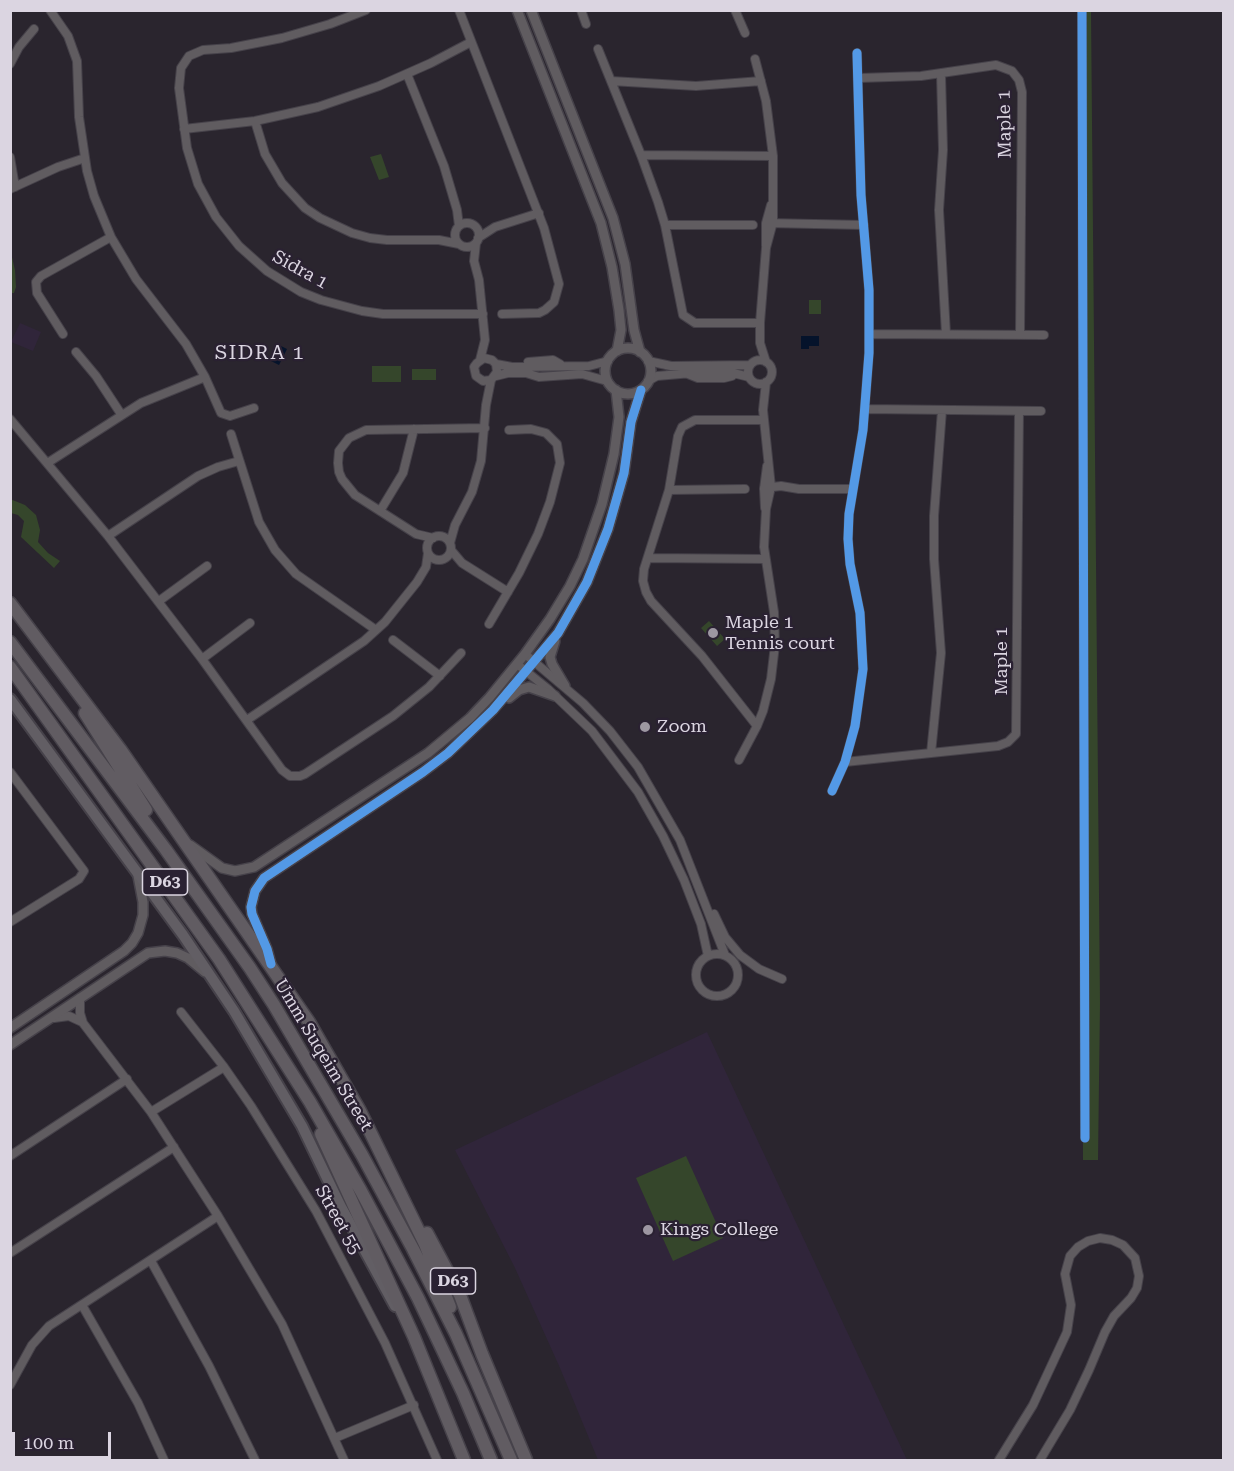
<!DOCTYPE html>
<html>
<head>
<meta charset="utf-8">
<style>
  body { margin:0 }
  #map { position:relative; width:1234px; height:1471px; overflow:hidden; background:#2a252e; font-family:"Roboto Serif",serif }
  canvas { display:block }
  .frame { position:absolute; inset:0; border:12px solid #dbd5e1; pointer-events:none }
  .scale { position:absolute; left:12px; top:1432px; width:99px; height:27px; box-sizing:border-box; border:3px solid #dbd5e1; border-top:0; padding-left:8px; font-size:18px; line-height:21px; white-space:nowrap; color:#dbd5e1; -webkit-text-stroke:4px #2a2132; paint-order:stroke }
</style>
</head>
<body>
<div id="map">
<canvas width="1234" height="1471"></canvas>
<div class="frame"></div>
<div class="scale">100 m</div>
</div>
<script>
const g = document.querySelector('canvas').getContext('2d');
g.lineJoin = 'round';
function fill(path, color) { g.fillStyle = color; g.fill(path, 'evenodd'); }
const poly = rows => new Path2D(rows.map(r => 'M' + r).join(''));
function stroke(path, color, width, dash) { g.strokeStyle = color; g.lineWidth = width; g.lineCap = dash ? 'butt' : 'round'; g.setLineDash(dash || []); g.stroke(path); }
function write(font, color, halo, rows, align = 'center') {
  g.font = font + ' "Roboto Serif",serif'; g.lineWidth = 4.5; g.setLineDash([]); g.textBaseline = 'middle'; g.strokeStyle = halo; g.fillStyle = color; for (const [text, x, y, turn = 0] of rows) {
    g.save(); g.translate(x, y); g.rotate((+turn || 0) * Math.PI / 180); g.textAlign = isNaN(turn) ? turn : align; if (halo) g.strokeText(text, 0, 0); g.fillText(text, 0, 0); g.restore();
  }
}
fill(poly([
  [20,323,41,332,33,351,11,342],
  [707,1032,907,1460,598,1460,560,1368,515,1268,455,1150]
]), '#30253a');
fill(poly([
  [1078,11,1091,11,1100,1003,1098,1160,1083,1160],
  [381,154,389,177,379,180,370,157],
  [11,253,15,270,16,287,14,293,11,293],
  [809,300,821,300,821,314,809,314],
  [372,366,401,366,401,382,372,382],
  [412,369,436,369,436,380,412,380],
  [10,499,25,505,36,515,40,530,38,542,48,553,60,561,54,568,21,537,24,521,18,515,11,513],
  [709,621,725,639,717,646,701,628],
  [686,1156,723,1238,673,1261,636,1178]
]), '#35462b');
fill(poly([
  [801,336,819,336,819,346,809,346,809,349,801,349],
  [277,344,287,349,279,365,271,361,276,351,274,349]
]), '#05132b');
const minor = poly([
  [50,10,68,36,77,61,79,117,87,171,94,196,111,237,136,279,186,344,205,377,221,413,230,416,254,408],
  [366,10,330,24,282,38,231,48,203,50,189,56,181,68,179,88,187,148,198,184,216,217,239,246,267,271,301,292,321,300,362,311,383,314,483,314],
  [459,10,544,228,559,284,554,302,545,310,539,313,502,314],
  [581,10,586,24],
  [735,10,745,33],
  [1082,10,1085,1138],
  [598,49,641,155,658,202,665,225,683,315,695,323,760,323],
  [755,59,766,101,773,156,773,222,766,248,760,323,760,343,766,362],
  [10,64,19,47,34,29],
  [407,74,444,166,457,210,459,226],
  [941,74,943,150,939,210,946,334],
  [859,78,921,76,996,65,1012,71,1019,80,1022,92,1020,335],
  [611,81,696,86,761,81],
  [255,121,265,154,282,183,305,208,320,218,352,233,370,238,387,240,439,240,459,244],
  [184,129,255,121,318,107,379,86,431,63,471,42],
  [641,155,773,156],
  [10,157,15,187],
  [10,189,58,167,85,158],
  [766,223,864,225],
  '455 235a12 12 0 1 1 24 0a12 12 0 1 1-24 0Z',
  [665,225,753,225],
  [478,238,495,227,539,213],
  [476,243,474,261,479,280,485,340,480,360],
  [766,246,766,223,771,205],
  [63,334,37,293,36,282,41,276,111,237],
  [870,334,1044,335],
  [76,352,96,376,121,414],
  '748 372a12 12 0 1 1 24 0a12 12 0 1 1-24 0Z',
  [648,361,671,366,750,365],
  [528,362,553,360,560,364],
  [496,364,497,372,491,380,483,381,476,376,474,367,477,363,484,358,492,360,496,364,512,367,589,366,608,361],
  [688,374,698,378,724,378,732,376],
  [496,376,508,373,526,373,539,377,582,374,607,381],
  [648,381,657,376,692,373,733,373,749,377],
  [865,409,1041,411],
  [10,419,108,536,202,659,282,770,290,776,300,776,305,774,393,716,429,687,461,653],
  [231,434,259,522,275,550,296,574,376,630],
  [49,462,141,403,205,377],
  [764,488,781,486,799,489,853,489],
  [669,490,745,489],
  [765,508,764,489,767,466],
  [380,511,403,473,414,429],
  [108,536,198,476,218,467,239,461],
  '427 548a12 12 0 1 1 24 0a12 12 0 1 1-24 0Z',
  [433,538,416,534,355,495,342,479,339,472,338,463,339,451,349,438,366,430,485,428],
  [450,543,455,525,472,492,481,461,486,405,491,380],
  [451,550,462,563,508,592],
  [648,558,765,559],
  [159,601,207,566],
  [489,624,519,573,538,534,550,502,560,463,557,444,546,433,531,429,509,430],
  [393,640,440,676],
  [525,654,583,703,610,731,638,767,680,840,725,955],
  [202,659,250,623],
  [517,664,548,689,592,731,638,792,663,836,684,880,701,924,708,956],
  [247,720,364,641,385,622,417,582,426,567,428,553],
  [757,726,702,656,651,601,646,592,643,581,644,569,669,490,678,436,682,427,695,420,764,420],
  [931,753,941,653,934,559,934,516,942,410],
  [739,760,757,726,763,711,771,679,775,645,774,612,764,547,766,509,771,487,763,410,766,382],
  [845,762,998,746,1008,742,1016,734,1019,411],
  [10,772,84,871,79,879,10,922],
  [832,791,845,762,855,726,863,669,860,613,850,564,848,539,849,514,863,430,869,353,869,290,861,195,857,53],
  [714,914,725,937,740,955,759,969,782,979],
  '696 975a21 21 0 1 1 42 0a21 21 0 1 1-42 0Z',
  [80,998,80,1013,83,1023,151,1112,218,1216,282,1324,344,1460],
  [181,1012,224,1067,251,1106,316,1211,385,1343,437,1460],
  [54,1018,69,1016,82,1022],
  [151,1112,224,1067],
  [10,1156,127,1079],
  [10,1253,174,1147],
  [151,1261,209,1366,255,1460],
  [82,1305,138,1403,164,1460],
  [10,1385,32,1345,49,1326,218,1216],
  [335,1438,414,1405],
  [999,1460,1033,1405,1067,1332,1071,1305,1065,1274,1070,1256,1078,1247,1088,1241,1100,1238,1112,1240,1123,1245,1135,1258,1139,1276,1137,1288,1131,1298,1114,1316,1105,1332,1089,1370,1070,1410,1040,1460]
]);
const tertiary = poly([
  [517,10,601,223,612,267,619,310,621,330,617,351],
  [531,10,613,218,625,264,634,330,640,352],
  '605 371a23 23 0 1 1 46 0a23 23 0 1 1-46 0Z',
  [555,641,550,657,552,664,565,686],
  [509,698,519,690,529,687,555,696],
  [190,845,222,868,235,871,254,867,428,753,470,718,489,698,525,654,550,619,570,586,583,559,602,504,614,454,619,417,616,390],
  [271,964,267,949,252,914,251,907,255,891,264,878,423,772,448,753,493,710,558,633,587,582,608,529,624,473,631,422,641,390],
  [10,1028,124,951,132,943,138,933,143,915,143,902,138,876],
  [10,1045,148,953,165,951,177,953,188,958,205,972]
]);
const secondary = poly([
  [10,699,183,935,234,1011,302,1126,340,1205,395,1306]
]);
const primary = poly([
  [10,603,120,749,309,1022,360,1111,425,1244,450,1307],
  [10,642,166,850,250,968,274,1005,362,1155,413,1249,456,1334,511,1460],
  [10,667,219,959,310,1102,361,1191,418,1298,463,1393,491,1460],
  [85,713,146,810],
  [321,1134,414,1337,464,1460],
  [427,1233,460,1295,482,1354,526,1460]
]);
stroke(minor, '#46424a', 10);
stroke(tertiary, '#46424a', 12);
stroke(secondary, '#46424a', 14);
stroke(primary, '#46424a', 15);
stroke(minor, '#605c60', 8);
stroke(tertiary, '#605c60', 9);
stroke(secondary, '#625e64', 10);
stroke(primary, '#615c62', 12);
stroke(poly([
  [1082,10,1085,1138],
  [832,791,845,762,855,726,863,669,860,613,850,564,848,539,849,514,863,430,869,353,869,290,861,195,857,53],
  [271,964,267,949,252,914,251,907,255,891,264,878,423,772,448,753,493,710,558,633,587,582,608,529,624,473,631,422,641,390]
]), '#5399e6', 9);
for (const [x, y, r, color] of [
  [713,633,6,"#9d97a2"],
  [645,727,6,"#9d97a2"],
  [648,1230,6,"#9d97a2"]
]) { const dot = new Path2D(); dot.arc(x, y, r, 0, 2 * Math.PI); g.fillStyle = color; g.fill(dot); stroke(dot, '#2a2132', 2); }
for (const [x, y, w] of [
  [165,882,45],
  [453,1281,45]
]) { const box = new Path2D(); box.roundRect(x - w / 2, y - 13, w, 26, 4.5); g.fillStyle = '#2a2132'; g.fill(box); stroke(box, '#dbd5e1', 1.5); }
write('bold 16px', '#dbd5e1', null, [
  ["D63",165,882],
  ["D63",453,1281]
]);
write('18px', '#dbd5e1', '#2a2132', [
  ["Maple 1",1005,124,-91],
  ["Sidra 1",300,270,29],
  ["Maple 1",1002,661,-90],
  ["Umm Suqeim Street",323,1055,59],
  ["Street 55",338,1220,61]
]);
write('18px', '#dbd5e1', '#2a2132', [
  ["Maple 1",725,623],
  ["Tennis court",725,644],
  ["Zoom",657,727],
  ["Kings College",660,1230]
], 'left');
g.letterSpacing = '1.5px';
write('20px', '#dbd5e1', '#2a2132', [
  ["SIDRA 1",260,353]
]);
g.letterSpacing = '0px';
</script>
</body>
</html>
